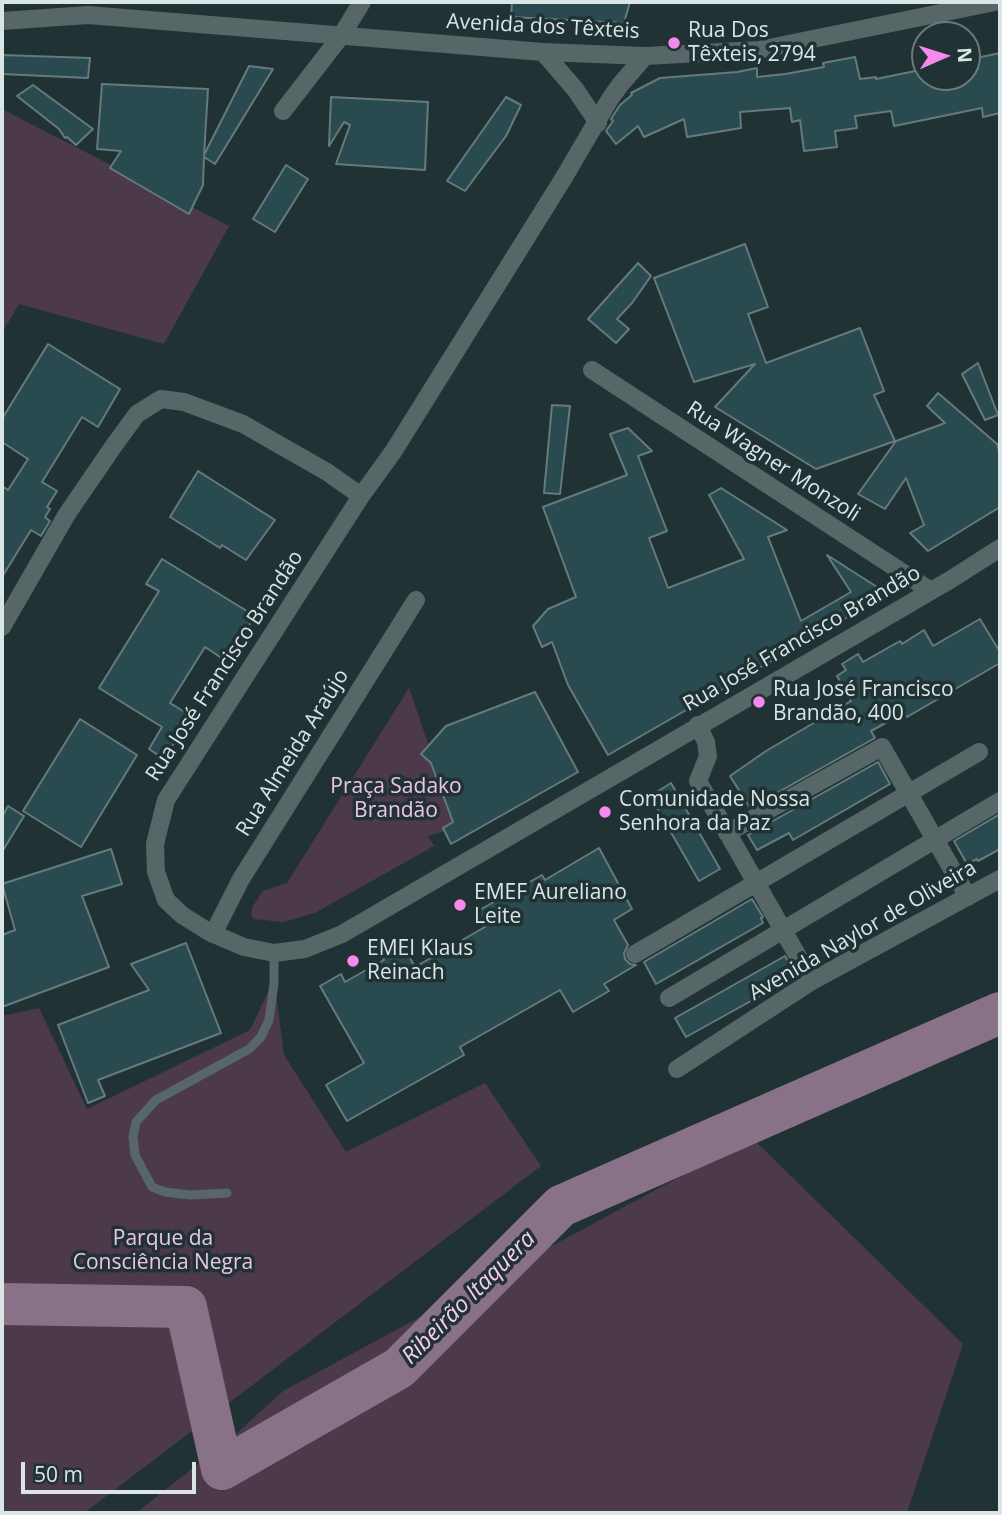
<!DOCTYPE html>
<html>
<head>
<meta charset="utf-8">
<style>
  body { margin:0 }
  #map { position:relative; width:1002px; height:1515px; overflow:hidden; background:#203234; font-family:"Open Sans",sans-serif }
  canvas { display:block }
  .frame { position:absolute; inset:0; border:4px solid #dae5e6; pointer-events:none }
  .north { position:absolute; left:911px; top:21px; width:70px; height:70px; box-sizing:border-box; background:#203234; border:2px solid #6a7a7b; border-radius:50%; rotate:87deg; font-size:19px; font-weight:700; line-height:28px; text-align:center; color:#dae5e6 }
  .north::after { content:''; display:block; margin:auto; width:24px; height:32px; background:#f589ee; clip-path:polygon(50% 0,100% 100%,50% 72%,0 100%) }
  .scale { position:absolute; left:21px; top:1462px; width:175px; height:32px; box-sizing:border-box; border:4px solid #dae5e6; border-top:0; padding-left:9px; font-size:21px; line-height:24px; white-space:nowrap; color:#dae5e6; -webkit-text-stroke:5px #203234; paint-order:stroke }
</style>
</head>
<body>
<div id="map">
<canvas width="1002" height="1515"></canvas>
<div class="frame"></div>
<div class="north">N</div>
<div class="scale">50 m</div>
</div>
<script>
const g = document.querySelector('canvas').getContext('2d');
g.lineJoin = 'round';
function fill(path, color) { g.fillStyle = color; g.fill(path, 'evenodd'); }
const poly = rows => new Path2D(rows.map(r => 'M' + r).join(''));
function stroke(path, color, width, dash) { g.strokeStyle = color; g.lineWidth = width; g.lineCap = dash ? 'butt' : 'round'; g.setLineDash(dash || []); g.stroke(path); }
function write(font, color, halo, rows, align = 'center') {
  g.font = font + ' "Open Sans",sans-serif'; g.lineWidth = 7; g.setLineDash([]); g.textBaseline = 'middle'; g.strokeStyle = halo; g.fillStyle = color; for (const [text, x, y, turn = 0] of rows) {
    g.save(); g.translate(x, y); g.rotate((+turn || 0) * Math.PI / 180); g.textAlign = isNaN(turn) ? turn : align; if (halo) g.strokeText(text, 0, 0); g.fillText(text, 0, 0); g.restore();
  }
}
fill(poly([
  [2,109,229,226,164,344,19,304,2,333],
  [409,688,456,825,446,831,428,836,434,846,315,913,283,922,254,919,251,914,253,906,263,891,287,883],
  [274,979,284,1055,346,1152,485,1083,541,1166,84,1513,2,1513,2,1016,39,1008,87,1109,250,1030],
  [752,1138,963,1344,907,1513,136,1513,236,1434,283,1391]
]), '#4c3a4a');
stroke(poly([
  [2,1304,186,1307,222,1469,399,1368,561,1206,1000,1013]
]), '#897287', 42);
const building = poly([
  [512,2,630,2,624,23,511,17,512,2],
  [1000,53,1000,113,983,117,982,108,894,126,891,111,855,116,857,128,835,131,837,147,804,151,800,120,792,122,790,108,740,112,741,128,687,137,684,119,644,137,638,126,616,144,606,131,613,121,611,119,620,105,632,95,631,93,660,78,737,72,757,68,757,77,785,74,824,67,823,63,855,57,860,79,876,77,876,79,925,69,925,77,967,77,967,60,1000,53],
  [2,55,90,58,88,78,2,74,2,55],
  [249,66,273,69,215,164,204,157,203,185,189,214,110,168,121,151,97,149,102,84,208,89,204,155,249,66],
  [33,85,93,129,76,145,67,137,65,138,59,129,17,96,33,85],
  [331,97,428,102,425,170,336,164,350,125,344,122,329,146,331,97],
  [506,97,521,105,506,136,465,191,447,181,506,97],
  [286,165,308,179,275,232,253,219,286,165],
  [745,244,768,307,748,314,766,363,860,328,884,391,874,395,895,441,816,469,715,407,755,364,694,382,654,278,745,244],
  [638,263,651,276,632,303,617,319,629,329,616,343,588,319,638,263],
  [48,344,120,389,98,427,82,417,42,482,57,491,47,507,50,509,45,517,50,521,41,536,31,530,2,577,2,486,8,490,28,459,2,442,2,419,48,344],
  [978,363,998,415,985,420,962,374,978,363],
  [938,393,997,444,1000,454,1000,507,928,551,910,533,924,525,906,478,885,509,858,494,896,441,945,423,927,406,938,393],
  [552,405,570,406,560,494,544,493,552,405],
  [628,428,652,451,638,456,667,531,649,538,668,588,744,559,709,495,721,488,787,530,768,537,801,621,851,592,827,555,888,594,608,755,568,685,552,642,542,647,533,626,548,609,576,597,543,507,627,475,610,434,628,428],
  [198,471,275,520,246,560,222,545,220,548,170,517,198,471],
  [162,559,255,616,226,661,205,647,170,703,191,716,164,759,149,749,162,727,99,688,159,591,146,584,162,559],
  [980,619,1000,652,1000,663,907,717,904,713,871,731,875,738,750,808,730,776,766,751,851,701,837,676,846,670,842,664,858,654,863,662,900,641,902,644,924,630,933,646,980,619],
  [535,692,578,772,451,844,443,828,453,822,431,763,421,754,446,726,535,692],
  [80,719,137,755,81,847,23,811,80,719],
  [878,762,890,784,793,840,789,833,757,850,748,835,878,762],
  [671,783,720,869,699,881,650,796,671,783],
  [8,806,24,816,2,852,2,817,8,806],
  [1000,814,1000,849,978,861,977,859,967,864,954,841,1000,814],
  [599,848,632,909,614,920,628,945,624,953,625,959,630,964,636,965,604,984,609,991,573,1012,560,990,460,1047,464,1055,347,1121,326,1085,364,1063,320,986,341,974,345,982,384,960,379,952,400,940,415,967,485,927,476,912,542,875,545,880,599,848],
  [111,849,122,884,82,896,109,967,2,1007,2,935,15,930,2,884,111,849],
  [752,899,763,917,761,918,763,923,656,984,644,962,752,899],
  [186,943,221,1033,98,1080,105,1096,88,1103,58,1025,149,990,131,964,186,943],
  [785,956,796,976,686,1037,675,1018,785,956]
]);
fill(building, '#294b4f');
stroke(building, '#667a7d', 2);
stroke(poly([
  [227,1193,190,1195,165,1192,152,1187,135,1155,133,1137,136,1122,156,1100,249,1049,261,1037,269,1020,274,984,274,953]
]), '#576667', 9);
stroke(poly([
  [543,52,575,89,598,123],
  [645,56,620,85,610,99,563,179,393,452,361,496,166,800,155,844,156,872,166,900,182,915,209,932,244,947,274,953,305,949,342,934,950,580,1000,548],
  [283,111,341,36,362,2],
  [592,370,931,591],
  [2,627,67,514,115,444,137,414,161,399,184,402,243,424,327,472,361,496],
  [698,725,706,742,708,756,698,781,812,981],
  [727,833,882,747,968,897],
  [213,934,241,879,416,600],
  [635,954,979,752],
  [669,998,1000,801],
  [677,1069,812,981,1000,879]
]), '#576667', 18);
stroke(poly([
  [2,21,88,15,543,52,645,56,759,50,995,2]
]), '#576667', 18);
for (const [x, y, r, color] of [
  [674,43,7,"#f589ee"],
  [759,702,7,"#f589ee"],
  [605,812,7,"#f589ee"],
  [460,905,7,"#f589ee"],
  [353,961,7,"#f589ee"]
]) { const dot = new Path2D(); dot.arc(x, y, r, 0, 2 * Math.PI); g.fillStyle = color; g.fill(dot); stroke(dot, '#203234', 2.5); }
write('21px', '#dae5e6', '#203234', [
  ["Avenida dos Têxteis",543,27,3],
  ["Rua Wagner Monzoli",773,462,33],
  ["Rua José Francisco Brandão",802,639,-30],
  ["Rua José Francisco Brandão",225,666,-57],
  ["Rua Almeida Araújo",293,753,-58],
  ["Avenida Naylor de Oliveira",863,931,-30]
]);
write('21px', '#dae5e6', '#203234', [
  ["Rua Dos",688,31],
  ["Têxteis, 2794",688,55],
  ["Rua José Francisco",773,690],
  ["Brandão, 400",773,714],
  ["Comunidade Nossa",619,800],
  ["Senhora da Paz",619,824],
  ["EMEF Aureliano",474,893],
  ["Leite",474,917],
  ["EMEI Klaus",367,949],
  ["Reinach",367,973]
], 'left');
write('21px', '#eec3ea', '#203234', [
  ["Praça Sadako",396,787],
  ["Brandão",396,811],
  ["Parque da",163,1239],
  ["Consciência Negra",163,1263]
]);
write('italic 23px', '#f9cdf4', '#203234', [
  ["Ribeirão Itaquera",469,1298,-45]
]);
</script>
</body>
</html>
